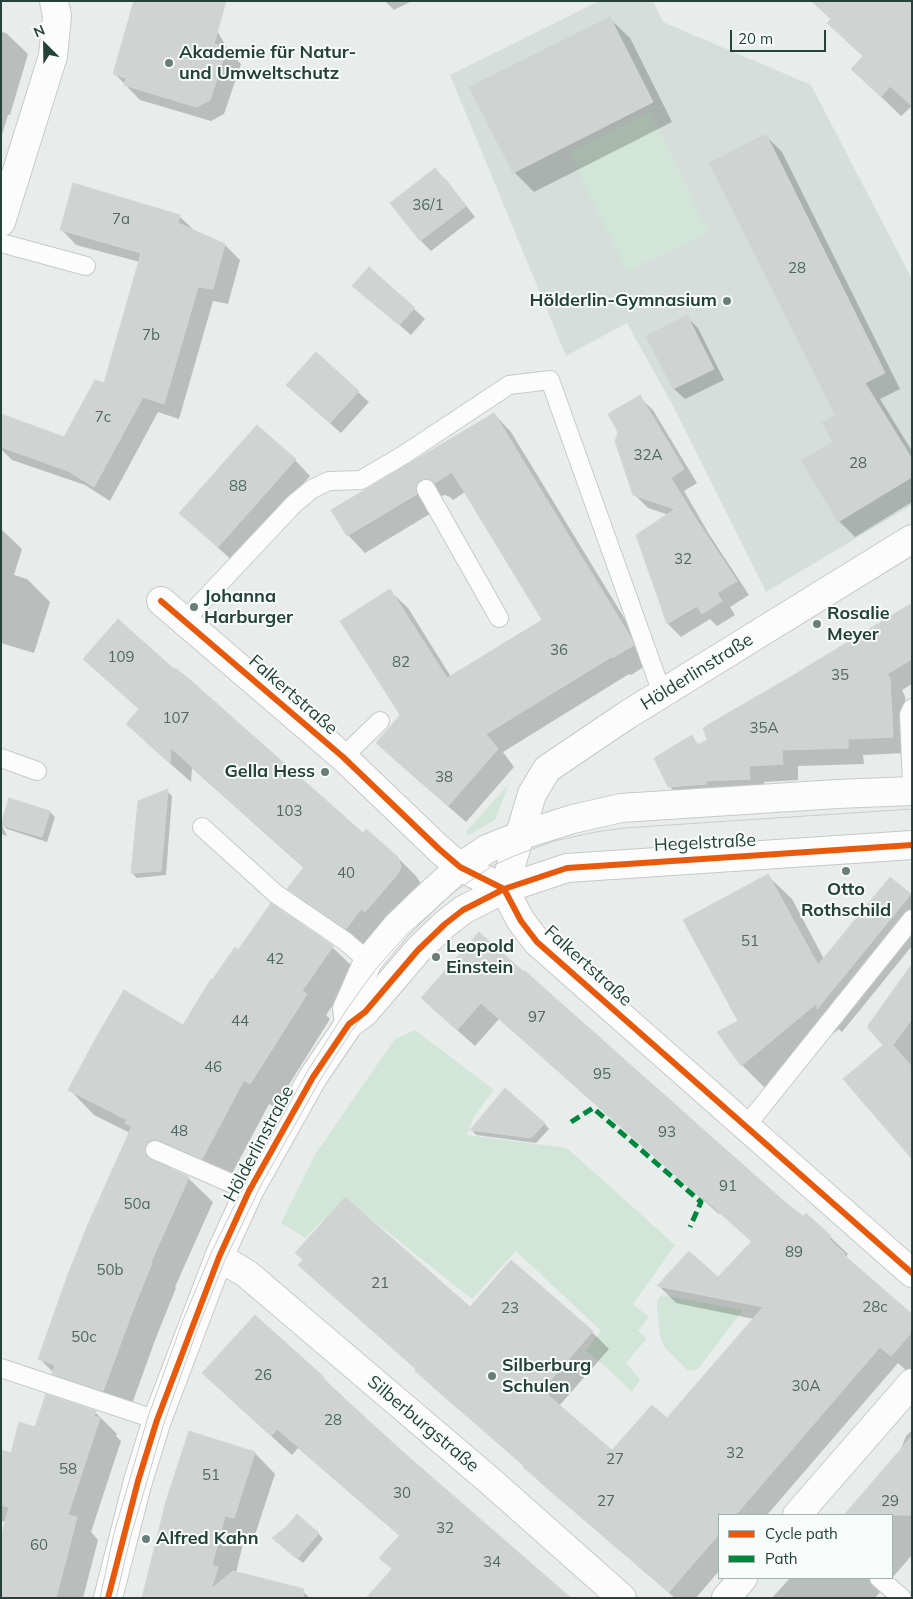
<!DOCTYPE html>
<html>
<head>
<meta charset="utf-8">
<style>
  body { margin:0 }
  #map { position:relative; width:913px; height:1599px; overflow:hidden; background:#e8edeb; font-family:Mulish,sans-serif }
  canvas { display:block }
  .frame { position:absolute; inset:0; border:2px solid #24423a; pointer-events:none }
  .legend { position:absolute; left:718px; top:1514px; width:175px; height:65px; box-sizing:border-box; background:#f7fbf9; border:1px solid #a3b1ad; margin:0; padding:6px 9px; list-style:none; font-size:15px; color:#24423a }
  .legend li { display:flex; align-items:center; gap:10px; height:25px }
  .legend b { width:25px; border:1px solid #a3b1ad }
  .north { position:absolute; left:20px; top:20px; width:50px; height:50px; -webkit-text-stroke:4px #f7fbf9; paint-order:stroke; rotate:337deg; font-size:14px; font-weight:700; line-height:20px; text-align:center; color:#24423a }
  .north::after { content:''; display:block; margin:auto; width:18px; height:22px; background:#24423a; clip-path:polygon(50% 0,100% 100%,50% 72%,0 100%) }
  .scale { position:absolute; left:730px; top:30px; width:96px; height:22px; box-sizing:border-box; border:2px solid #24423a; border-top:0; padding-left:6px; font-size:15px; line-height:18px; white-space:nowrap; color:#24423a; -webkit-text-stroke:4px #f7fbf9; paint-order:stroke }
</style>
</head>
<body>
<div id="map">
<canvas width="913" height="1599"></canvas>
<div class="frame"></div>
<ul class="legend">
<li><b style="height:6px;background:#e8590c"></b>Cycle path</li>
<li><b style="height:6px;background:#00873e"></b>Path</li>
</ul>
<div class="north">N</div>
<div class="scale">20 m</div>
</div>
<script>
const g = document.querySelector('canvas').getContext('2d');
g.lineJoin = 'round';
function fill(path, color) { g.fillStyle = color; g.fill(path, 'evenodd'); }
const poly = rows => new Path2D(rows.map(r => 'M' + r).join(''));
function stroke(path, color, width, dash) { g.strokeStyle = color; g.lineWidth = width; g.lineCap = dash ? 'butt' : 'round'; g.setLineDash(dash || []); g.stroke(path); }
function write(font, color, halo, rows, align = 'center') {
  g.font = font + ' Mulish,sans-serif'; g.lineWidth = 4; g.setLineDash([]); g.textBaseline = 'middle'; g.strokeStyle = halo; g.fillStyle = color; for (const [text, x, y, turn = 0] of rows) {
    g.save(); g.translate(x, y); g.rotate((+turn || 0) * Math.PI / 180); g.textAlign = isNaN(turn) ? turn : align; if (halo) g.strokeText(text, 0, 0); g.fillText(text, 0, 0); g.restore();
  }
}
fill(poly([
  [599,1,653,1,663,22,811,85,912,279,912,505,766,592,673,406,627,323,566,356,450,75]
]), '#d6dedb');
fill(poly([
  [650,112,708,232,627,271,569,152],
  [509,783,495,820,468,835,466,832],
  [415,1030,494,1090,474,1116,467,1135,567,1148,675,1245,633,1304,649,1317,638,1331,647,1338,626,1363,640,1379,632,1392,607,1368,586,1351,601,1331,516,1251,472,1299,345,1198,305,1238,281,1223,316,1153,395,1039],
  [662,1295,743,1310,698,1369,692,1371,687,1370,664,1347,660,1336,657,1309,657,1300]
]), '#d1e6d8');
fill(poly([
  [137,1,205,10,230,53,241,64,224,114,211,121,140,100,114,73,132,14,130,12,133,4],
  [385,1,412,1,394,10],
  [811,1,912,1,912,106,901,116,873,89,864,57,828,23,832,20],
  [609,18,630,38,672,122,534,192,514,172],
  [1,32,6,33,28,54,10,115,8,115,1,138],
  [766,136,782,152,900,389,880,399,912,451,912,502,855,537,839,521,834,442,837,416],
  [435,170,446,180,475,217,431,251,421,241,392,204],
  [179,216,195,231,225,245,240,260,228,304,213,301,179,419,158,412,110,501,85,485,12,460,1,449,1,426,65,439,105,385,140,262,76,245,61,229],
  [354,286,414,309,425,319,411,335],
  [687,317,698,328,724,380,685,399,674,389,648,337],
  [316,354,369,402,341,433,299,396],
  [639,397,653,410,697,483,684,491,709,534,749,595,730,607,735,615,717,626,710,619,681,637,668,624,637,535,669,515,648,508,634,494,620,432],
  [494,414,511,432,648,657,650,663,631,675,629,674,503,752,514,767,466,822,395,760,378,742,402,716,390,591,408,608,451,677,544,621,465,492,453,500,450,497,445,495,438,497,433,512,365,553,348,535],
  [295,460,310,476,234,562,197,529],
  [1,529,22,549,14,575,27,579,50,602,34,653,1,643],
  [912,605,912,684,902,690,905,696,908,753,863,755,864,764,798,766,798,780,764,782,765,794,685,802,669,786,691,737,699,745,709,740],
  [84,658,394,854,416,876,420,882,421,889,368,949,310,910,289,888,305,869,192,768,191,782,149,745,128,724,140,710],
  [167,791,172,796,166,875,137,878,132,873],
  [50,812,55,817,47,842,7,829,2,825,7,836,1,834,1,824],
  [768,876,792,899,824,959,890,878,912,896,912,946,842,1032,839,1029,766,1089,742,1065,719,1032,740,1021],
  [479,934,803,1218,806,1214,848,1254,846,1256,861,1272,912,1316,912,1369,909,1373,898,1363,767,1515,719,1515,719,1571,696,1598,675,1598,542,1484,528,1469,434,1388,417,1370,317,1282,300,1265,470,1309,592,1332,609,1349,559,1406,612,1452,667,1420,754,1319,676,1303,659,1286,718,1279,752,1242,720,1213,719,1214,499,1019,475,1046,440,1015,423,998],
  [332,947,357,971,326,1015,330,1019,275,1107,269,1104,227,1183,174,1166,170,1170,188,1178,213,1202,175,1287,176,1288,157,1335,128,1415,78,1398,39,1358,130,1133,94,1115,70,1090,184,1027,213,982,239,952],
  [912,966,912,1157,885,1045],
  [544,1123,549,1129,536,1143,476,1135,472,1130],
  [323,1378,401,1452,569,1598,393,1570,381,1558,400,1536,298,1448,292,1455,224,1393],
  [95,1412,117,1434,116,1436,121,1441,91,1532,98,1540,83,1598,1,1598,7,1522,1,1521,1,1451,12,1454,36,1429],
  [912,1430,912,1555,875,1598,772,1598,790,1578,892,1578,892,1515,846,1515,899,1454,906,1436],
  [189,1432,255,1453,275,1474,254,1538,245,1535,236,1573,301,1590,310,1598,145,1598],
  [318,1533,323,1539,303,1563,279,1543]
]), '#0003');
const building = poly([
  [134,1,226,1,214,44,227,48,210,100,196,107,124,85,126,78,113,74,134,1],
  [812,1,912,1,912,106,890,86,881,97,851,69,863,56,827,23,831,19,812,1],
  [610,17,653,102,513,173,469,87,610,17],
  [766,134,885,373,865,383,912,459,912,477,838,522,801,460,833,442,822,423,835,415,709,163,766,134],
  [435,168,466,206,420,241,390,203,435,168],
  [73,183,180,215,178,223,225,244,213,289,198,287,164,404,143,397,94,487,68,471,1,447,1,414,64,437,95,380,104,383,141,253,60,230,73,183],
  [369,267,415,308,399,325,352,286,369,267],
  [687,315,714,369,673,389,646,336,687,315],
  [316,352,359,391,330,423,286,385,316,352],
  [640,395,684,469,671,478,696,519,737,581,717,593,722,601,702,614,697,606,667,624,636,535,675,509,633,495,615,441,618,432,608,414,640,395],
  [494,413,631,638,634,645,612,658,611,657,486,734,498,749,448,806,376,743,400,715,340,621,390,589,447,678,542,620,452,472,435,483,431,480,427,478,420,480,417,484,415,488,417,494,347,536,331,510,494,413],
  [257,425,296,459,218,547,179,513,257,425],
  [912,603,912,659,887,674,890,679,893,737,848,739,848,748,782,750,783,764,749,766,750,779,705,781,707,784,668,787,654,758,692,735,697,745,707,740,703,728,711,723,792,676,912,603],
  [118,619,174,669,175,668,188,678,363,833,366,829,398,857,401,867,397,875,365,912,361,909,346,929,287,889,304,867,171,748,170,763,126,724,139,709,83,659,118,619],
  [168,789,161,871,131,873,138,801,168,789],
  [9,798,50,811,42,837,1,825,9,798],
  [768,874,818,965,890,877,911,894,817,1009,817,1003,741,1066,717,1032,738,1021,683,920,768,874],
  [271,903,333,946,302,991,307,994,250,1084,244,1080,202,1159,159,1140,154,1139,149,1141,146,1145,145,1152,146,1156,150,1159,189,1177,151,1262,152,1263,133,1310,103,1391,52,1374,55,1365,38,1359,67,1277,89,1222,132,1126,125,1123,127,1120,68,1090,97,1036,124,990,183,1025,211,979,212,980,235,947,238,950,271,903],
  [479,932,524,972,525,971,786,1203,803,1216,806,1213,831,1236,829,1239,845,1254,844,1255,912,1314,912,1332,891,1356,880,1347,739,1511,735,1515,719,1515,719,1534,669,1592,523,1467,524,1466,415,1371,416,1369,298,1265,303,1260,295,1253,345,1197,470,1307,511,1260,593,1331,542,1390,612,1450,652,1405,667,1418,763,1307,657,1286,689,1251,718,1277,752,1241,702,1197,701,1198,481,1003,457,1030,421,998,479,932],
  [912,964,912,1019,893,1045,912,1067,912,1159,843,1079,883,1045,867,1027,912,964],
  [505,1088,545,1123,531,1138,470,1130,505,1088],
  [255,1315,324,1377,323,1379,402,1451,571,1598,366,1598,392,1569,379,1558,400,1535,277,1429,271,1436,202,1373,255,1315],
  [46,1394,96,1411,94,1416,100,1418,68,1515,77,1517,56,1598,1,1598,1,1537,9,1507,1,1505,1,1450,11,1453,19,1422,35,1427,46,1394],
  [189,1431,255,1452,234,1518,225,1516,212,1565,218,1567,211,1589,233,1571,304,1589,303,1598,142,1598,166,1501,189,1431],
  [912,1436,912,1515,844,1515,912,1436],
  [297,1514,319,1533,297,1559,272,1538,286,1527,297,1514]
]);
fill(building, '#cfd4d2');
stroke(building, '#d1d6d4', 1);
const service = poly([
  [1,243,86,266],
  [426,489,499,618],
  [184,621,294,504,312,489,329,481,361,480,405,454,509,385,550,380,662,693],
  [912,708,909,715,912,784],
  [343,757,380,721],
  [1,758,37,771],
  [202,827,276,894,345,941,368,961],
  [746,1126,912,919],
  [155,1150,249,1191],
  [1,1368,157,1420],
  [879,1578,902,1598]
]);
const minor = poly([
  [1,222,53,56,57,16,54,1],
  [161,601,343,757,439,849,460,867,504,889,521,921,537,942,912,1273],
  [504,889,532,794,547,769,627,715,912,539],
  [219,1257,247,1274,489,1480,622,1598],
  [797,1515,912,1383],
  [726,1598,743,1578]
]);
const tertiary = poly([
  [349,1024,347,1009,368,961,397,926,428,896,460,867,487,849,519,836,573,819,621,808,837,794,912,791],
  [108,1598,138,1481,157,1420,219,1257,249,1191,313,1077,349,1024,365,1012,418,950,445,924,463,910,504,889,567,868,912,845]
]);
stroke(service, '#c5cac8', 20);
stroke(minor, '#c5cac8', 30);
stroke(tertiary, '#c5cac8', 30);
stroke(service, '#fcfcfc', 18);
stroke(minor, '#fcfcfc', 28);
stroke(tertiary, '#fcfcfc', 28);
stroke(poly([
  [100,1598,114,1533,148,1417,183,1320,212,1251,247,1180,307,1072,347,1009,375,970,407,934,454,892,492,866,514,856,554,841,596,832,624,828,912,809],
  [116,1598,130,1539,164,1423,197,1330,225,1260,261,1185,320,1080,350,1033,391,979,430,938,463,910,504,889,567,868,912,845]
]), '#c9cdcc', 1);
stroke(poly([
  [571,1122,593,1108,701,1202,690,1227]
]), '#00873e', 5, [10, 5]);
stroke(poly([
  [161,601,343,757,439,849,460,867,504,889,521,921,537,942,912,1273],
  [108,1598,138,1481,157,1420,219,1257,249,1191,313,1077,349,1024,365,1012,418,950,445,924,463,910,504,889,567,868,912,845]
]), '#e8590c', 6);
for (const [x, y, r, color] of [
  [169,63,5,"#697e78"],
  [727,301,5,"#697e78"],
  [194,607,5,"#697e78"],
  [817,624,5,"#697e78"],
  [325,772,5,"#697e78"],
  [846,871,5,"#697e78"],
  [436,957,5,"#697e78"],
  [492,1376,5,"#697e78"],
  [146,1539,5,"#697e78"]
]) { const dot = new Path2D(); dot.arc(x, y, r, 0, 2 * Math.PI); g.fillStyle = color; g.fill(dot); stroke(dot, '#f7fbf9', 2); }
write('15px', '#506761', null, [
  ["36/1",428,205],
  ["7a",121,219],
  ["28",797,268],
  ["7b",151,335],
  ["7c",103,417],
  ["32A",648,455],
  ["28",858,463],
  ["88",238,486],
  ["32",683,559],
  ["36",559,650],
  ["109",121,657],
  ["82",401,662],
  ["35",840,675],
  ["107",176,718],
  ["35A",764,728],
  ["38",444,777],
  ["103",289,811],
  ["40",346,873],
  ["51",750,941],
  ["42",275,959],
  ["97",537,1017],
  ["44",240,1021],
  ["46",213,1067],
  ["95",602,1074],
  ["48",179,1131],
  ["93",667,1132],
  ["91",728,1186],
  ["50a",137,1204],
  ["89",794,1252],
  ["50b",110,1270],
  ["21",380,1283],
  ["28c",875,1307],
  ["23",510,1308],
  ["50c",84,1337],
  ["26",263,1375],
  ["30A",806,1386],
  ["28",333,1420],
  ["32",735,1453],
  ["27",615,1459],
  ["58",68,1469],
  ["51",211,1475],
  ["30",402,1493],
  ["27",606,1501],
  ["29",890,1501],
  ["32",445,1528],
  ["60",39,1545],
  ["34",492,1562]
]);
write('bold 18px', '#24423a', '#f7fbf9', [
  ["Akademie für Natur-",179,53],
  ["und Umweltschutz",179,74],
  ["Hölderlin-Gymnasium",717,301,"right"],
  ["Johanna",204,597],
  ["Harburger",204,618],
  ["Rosalie",827,614],
  ["Meyer",827,635],
  ["Gella Hess",315,772,"right"],
  ["Otto",846,890,"center"],
  ["Rothschild",846,911,"center"],
  ["Leopold",446,947],
  ["Einstein",446,968],
  ["Silberburg",502,1366],
  ["Schulen",502,1387],
  ["Alfred Kahn",156,1539]
], 'left');
write('18px', '#24423a', '#f7fbf9', [
  ["Hölderlinstraße",697,672,-32],
  ["Falkertstraße",293,695,41],
  ["Hegelstraße",705,843,-3],
  ["Falkertstraße",588,966,42],
  ["Hölderlinstraße",259,1144,-62],
  ["Silberburgstraße",423,1424,40]
]);
</script>
</body>
</html>
